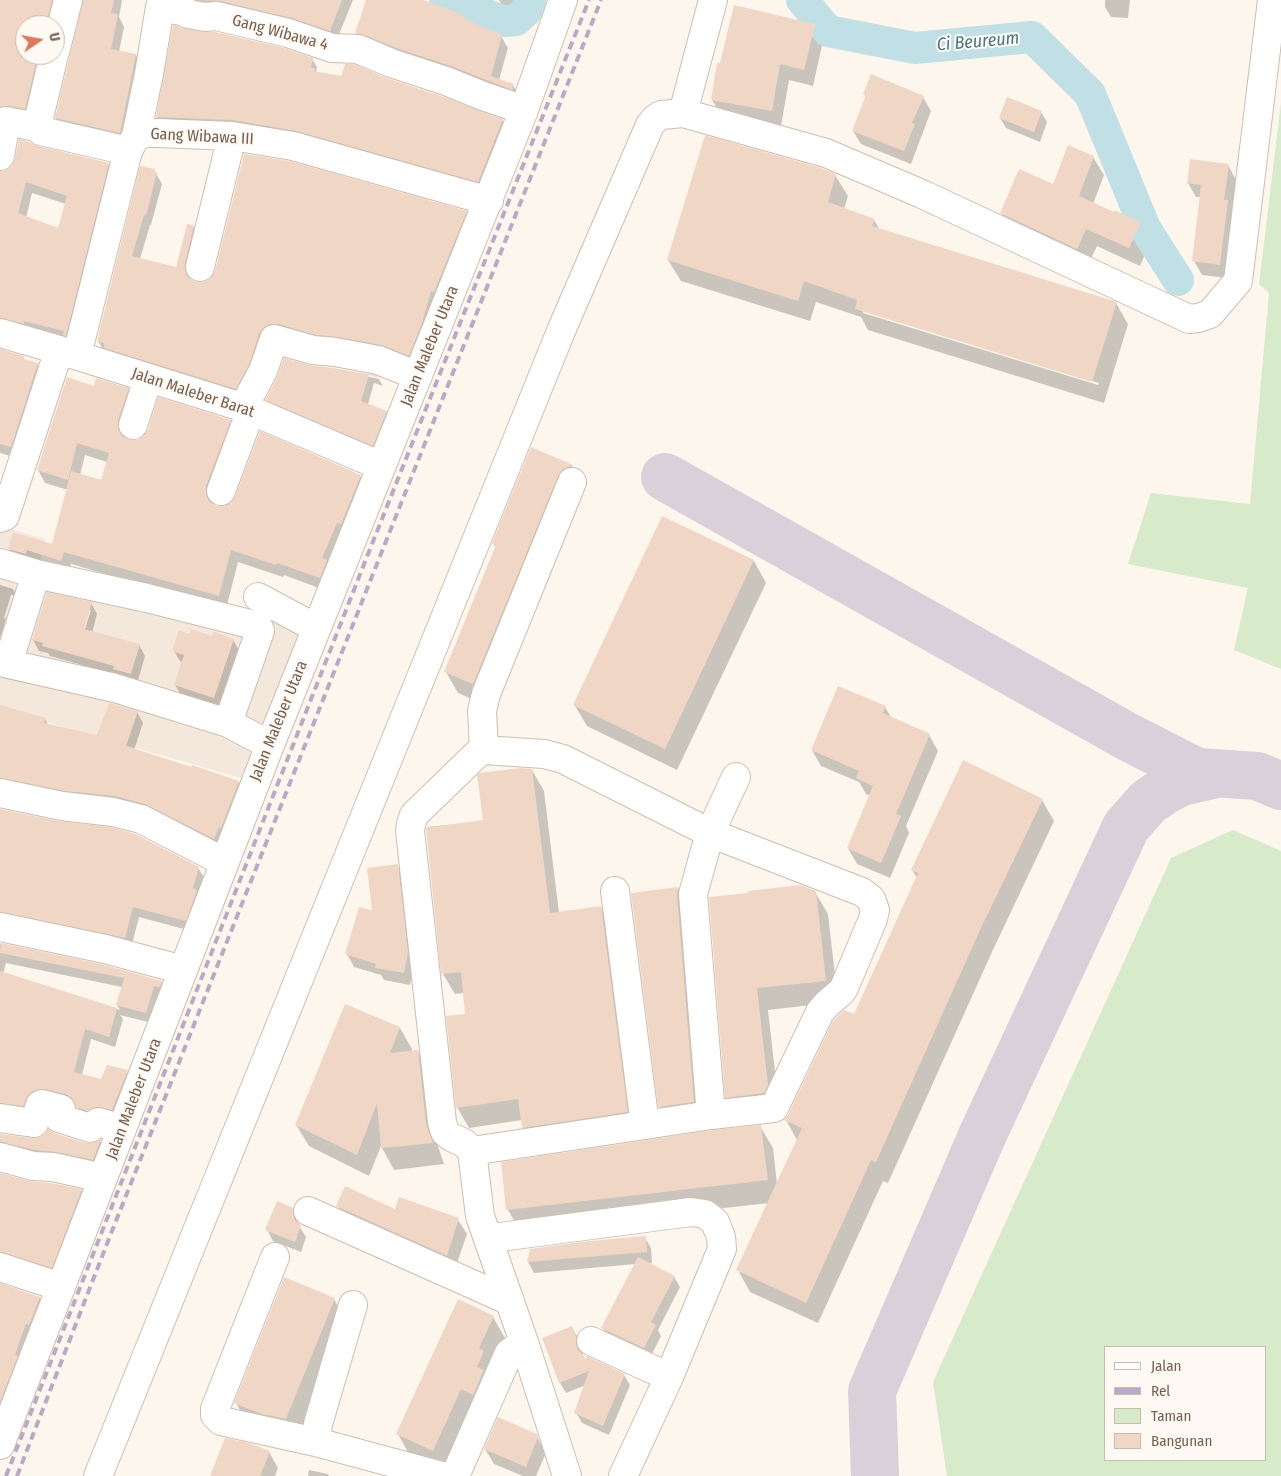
<!DOCTYPE html>
<html>
<head>
<meta charset="utf-8">
<style>
  body { margin:0 }
  #map { position:relative; width:1281px; height:1476px; overflow:hidden; background:#fcf6ec; font-family:"Fira Sans Condensed",sans-serif }
  canvas { display:block }
  .legend { position:absolute; left:1104px; top:1346px; width:162px; height:115px; box-sizing:border-box; background:#fefaf3; border:1px solid #c8bcb1; margin:0; padding:6px 9px; list-style:none; font-size:15px; color:#775e4f }
  .legend li { display:flex; align-items:center; gap:10px; height:25px }
  .legend b { width:25px; border:1px solid #c8bcb1 }
  .north { position:absolute; left:15px; top:15px; width:50px; height:50px; box-sizing:border-box; background:#fefaf3; border:1px solid #c8bcb1; border-radius:50%; rotate:78deg; font-size:14px; font-weight:700; line-height:20px; text-align:center; color:#775e4f }
  .north::after { content:''; display:block; margin:auto; width:18px; height:22px; background:#dd785a; clip-path:polygon(50% 0,100% 100%,50% 72%,0 100%) }
</style>
</head>
<body>
<div id="map">
<canvas width="1281" height="1476"></canvas>
<ul class="legend">
<li><b style="height:6px;background:#fff"></b>Jalan</li>
<li><b style="height:6px;background:#b9a9c7"></b>Rel</li>
<li><b style="height:14px;background:#d7eaca"></b>Taman</li>
<li><b style="height:14px;background:#f0d7c5"></b>Bangunan</li>
</ul>
<div class="north">U</div>
</div>
<script>
const g = document.querySelector('canvas').getContext('2d');
g.lineJoin = 'round';
function fill(path, color) { g.fillStyle = color; g.fill(path, 'evenodd'); }
const poly = rows => new Path2D(rows.map(r => 'M' + r).join(''));
function stroke(path, color, width, dash) { g.strokeStyle = color; g.lineWidth = width; g.lineCap = dash ? 'butt' : 'round'; g.setLineDash(dash || []); g.stroke(path); }
function write(font, color, halo, rows, align = 'center') {
  g.font = font + ' "Fira Sans Condensed",sans-serif'; g.lineWidth = 4; g.setLineDash([]); g.textBaseline = 'middle'; g.strokeStyle = halo; g.fillStyle = color; for (const [text, x, y, turn = 0] of rows) {
    g.save(); g.translate(x, y); g.rotate((+turn || 0) * Math.PI / 180); g.textAlign = isNaN(turn) ? turn : align; if (halo) g.strokeText(text, 0, 0); g.fillText(text, 0, 0); g.restore();
  }
}
fill(poly([
  [0,526,45,539,39,566,302,625,245,779,0,709]
]), '#f3e8db');
fill(poly([
  [1281,103,1281,669,1234,650,1248,588,1128,564,1151,493,1250,504,1269,293,1259,284],
  [1233,830,1281,851,1281,1476,947,1476,933,1382,1171,858],
  [1105,1347,1265,1347,1265,1460,1105,1460]
]), '#d7eaca');
fill(poly([
  [0,0,64,0,55,25,25,25,25,55,47,55,31,120,0,123],
  [84,0,122,0,119,17,124,27,119,52,136,55,142,67,126,144,63,130,56,118],
  [171,0,353,0,336,42],
  [368,0,419,0,466,19,468,22,501,36,508,48,499,80,513,85,520,97,363,45,357,33],
  [499,0,530,0,525,15,503,7],
  [1105,0,1130,0,1128,18,1111,17,1105,7],
  [814,25,823,41,813,86,789,80,781,126,722,116,712,100],
  [174,27,312,59,317,67,316,72,342,77,386,79,502,120,507,128,483,189,162,125,157,117],
  [864,94,923,97,931,111,911,164,861,144,853,131,867,98],
  [1041,112,1047,122,1040,142,1006,128,1000,118],
  [37,147,108,164,115,175,72,347,0,331,0,172,6,172],
  [32,193,66,204,59,229,26,218],
  [1093,157,1104,175,1093,204,1140,223,1151,241,1140,266,1097,246,1087,267,1012,231,1001,213,1053,186],
  [1228,165,1236,180,1232,210,1235,215,1228,278,1202,275,1194,261,1201,197,1196,197,1188,183],
  [154,170,162,184,151,225,150,225,140,259,177,268,193,226,199,237,190,280,196,284,204,283,466,212,472,222,415,365,269,338,242,398,104,351,98,341],
  [835,175,848,196,844,209,874,220,880,230,1116,303,1128,324,1104,403,868,330,861,317,816,302,810,321,681,281,668,260],
  [863,310,1099,383,1098,385,863,313],
  [0,354,23,357,25,360,37,364,44,376,17,458,0,453],
  [309,366,333,369,379,379,383,386,374,383,368,404,386,412,391,421,378,454,272,409,267,400],
  [95,387,128,389,135,402,125,434,125,439,128,441,137,441,230,421,237,434,213,500,213,505,216,507,224,508,360,476,368,489,327,591,284,575,283,577,238,562,226,609,71,564,69,573,17,562,9,549,53,545,68,490,45,483,38,470],
  [85,455,107,462,102,482,80,475],
  [532,449,572,466,584,487,485,705,458,693,446,672,496,547,493,543],
  [663,518,754,561,766,583,677,770,587,726,574,704],
  [0,585,13,589,19,599,12,621,6,619,0,638],
  [11,595,14,595,6,619,4,618],
  [91,603,97,614,92,633,139,645,145,656,137,684,118,675,50,656,48,653,39,651,33,640],
  [88,610,91,610,83,636,81,635],
  [190,635,233,640,239,650,220,708,181,695,175,685,182,662,180,661,174,651],
  [0,707,45,719,48,725,98,736,137,712,143,723,134,750,238,782,245,793,220,849,0,789],
  [885,707,892,719,929,735,938,751,906,826,909,833,890,878,857,864,848,848,870,796,866,794,859,782,821,766,812,750],
  [532,770,544,791,559,913,601,908,613,929,639,1132,535,1148,523,1127,522,1120,469,1128,457,1107,466,1015,464,993,455,994,443,974,427,831,428,827,484,821],
  [1042,800,1054,821,992,952,888,1183,883,1181,818,1323,750,1292,738,1270,769,1203,520,1231,508,1210,502,1164,760,1126,773,1148,777,1184,797,1140,786,1120,855,1016,917,878,912,870],
  [0,810,198,868,205,879,191,931,139,917,131,948,0,923],
  [397,866,405,878,414,966,410,985,384,980,381,975,354,967,347,954,373,912],
  [678,888,690,910,706,1123,672,1128,660,1107,632,894],
  [815,892,828,914,838,1002,768,1010,779,1107,739,1119,726,1097,710,898],
  [0,944,101,965,162,982,168,992,152,1023,120,1015,123,1019,115,1047,91,1039,82,1075,102,1081,127,1072,133,1082,118,1120,84,1118,78,1108,73,1104,34,1106,0,1114],
  [6,963,122,987,117,1005,120,1010,3,974],
  [400,1028,412,1049,411,1053,418,1052,430,1073,438,1146,444,1164,394,1170,381,1146,369,1176,309,1146,296,1125],
  [54,1134,85,1144,93,1145,101,1141,106,1151,99,1170,0,1154,0,1135,32,1140],
  [0,1174,29,1182,81,1190,87,1201,58,1278,0,1264],
  [338,1206,395,1210,458,1220,467,1234,455,1269,346,1221],
  [292,1209,298,1219,298,1224,306,1237,301,1252,273,1241,267,1230],
  [645,1238,651,1248,652,1263,648,1263,674,1277,680,1287,658,1330,661,1336,650,1358,609,1339,603,1328,636,1264,534,1273,528,1262,531,1250],
  [0,1285,40,1298,46,1308,0,1417],
  [334,1299,346,1321,299,1440,248,1424,236,1403],
  [493,1317,505,1338,445,1472,410,1456,398,1434],
  [572,1328,578,1338,582,1348,581,1354,586,1361,624,1375,630,1385,609,1435,582,1423,576,1413,586,1385,566,1393,560,1383],
  [536,1435,546,1453,536,1476,523,1476,494,1464,485,1449],
  [269,1452,278,1468,275,1476,212,1476],
  [309,1470,328,1474,329,1476,308,1476]
]), '#0003');
stroke(poly([
  [445,0,503,21,516,20,526,11,530,0],
  [802,0,828,31,915,48,1032,37,1090,94,1145,228,1178,280]
]), '#c1e0e5', 32);
stroke(poly([
  [665,477,1128,737,1183,765,1198,772,1257,776,1281,786],
  [875,1476,872,1391,982,1136,1126,827,1148,802,1164,791,1181,782,1216,774]
]), '#dad0da', 48);
fill(poly([
  [0,0,52,0,46,25,25,25,25,55,38,55,25,109,9,106,0,107],
  [83,0,114,0,111,13,118,14,111,49,136,54,120,133,55,118],
  [199,0,342,0,330,31,292,18,220,1],
  [366,0,424,0,453,11,467,18,466,20,502,35,491,76,514,84,512,90,451,66,396,48,364,35,355,33],
  [734,5,815,24,804,70,780,64,772,111,711,100,717,63,720,63],
  [173,25,202,32,215,32,284,48,313,58,311,67,315,69,314,71,341,76,345,64,355,64,386,78,441,96,503,119,478,182,296,131,233,120,156,117],
  [871,74,924,96,912,123,915,124,904,151,852,131,866,95,863,94],
  [1007,97,1042,111,1034,132,999,118],
  [705,135,821,168,836,174,828,202,875,219,872,226,1117,302,1092,382,855,309,857,300,804,281,798,301,667,260],
  [19,139,29,142,38,146,109,163,66,336,63,335,64,331,24,321,24,324,0,318,0,171,6,170,12,166,15,159],
  [26,182,67,196,58,228,18,213],
  [1068,145,1094,156,1079,196,1114,212,1114,210,1141,222,1129,248,1086,229,1077,249,1000,213,1019,169,1053,184],
  [244,154,290,161,467,211,434,292,431,291,422,323,409,356,381,345,338,337,316,335,278,324,271,324,264,327,259,334,249,365,236,389,104,348,104,343,97,341,140,166,155,169,155,172,157,172,146,216,144,215,132,256,176,267,187,224,194,225,185,263,185,271,190,279,197,282,204,282,211,278,215,271],
  [1190,159,1229,164,1224,200,1228,200,1220,265,1192,261,1201,185,1187,183],
  [0,349,24,356,24,359,38,363,11,447,0,444],
  [284,358,309,365,333,368,374,375,380,378,369,375,361,401,387,411,373,446,265,400,277,378],
  [67,377,94,386,96,378,129,388,118,420,118,428,122,436,129,440,137,440,144,436,148,430,158,397,231,420,206,486,206,494,209,501,216,506,224,506,231,503,235,497,260,431,361,475,341,524,337,523,322,558,327,560,320,578,277,563,276,565,231,550,219,596,64,552,61,561,27,550,26,554,8,549,13,532,52,544,71,471,101,480,109,453,77,443,68,480,37,470],
  [531,447,573,465,563,469,558,476,473,684,444,672,496,545,492,543],
  [662,516,754,560,665,749,573,705],
  [47,592,92,602,84,629,140,644,131,674,113,669,114,666,42,646,43,643,32,640],
  [191,629,212,636,214,632,234,639,214,698,174,685,184,655,172,651,179,630,189,634],
  [838,686,886,706,883,713,930,734,896,814,901,816,881,863,847,848,873,786,856,778,859,771,811,750],
  [109,703,138,711,126,746,176,762,192,767,192,765,239,781,221,828,219,827,214,839,145,804,115,796,65,791,0,778,0,705,46,718,44,723,97,735],
  [963,760,1043,799,980,930,876,1162,871,1160,806,1303,736,1270,802,1128,784,1120,788,1115,833,1021,844,1010,854,1014,918,873,911,870],
  [521,768,532,769,550,913,601,906,628,1112,522,1128,518,1099,456,1108,446,1016,465,1014,461,972,441,974,426,828,483,820,477,775,479,773],
  [0,809,59,821,110,827,135,834,199,867,193,888,197,890,186,921,133,907,125,938,0,912],
  [398,864,408,952,404,973,375,968,376,964,345,954,359,907,372,910,367,868],
  [800,885,816,891,826,981,757,988,768,1085,764,1093,725,1098,709,897,748,893,748,891],
  [678,887,677,895,694,1102,658,1107,631,893],
  [1,943,101,964,162,981,160,987,154,986,146,1013,116,1005,124,978,0,953],
  [0,971,117,1008,109,1037,85,1029,74,1072,101,1079,107,1065,128,1070,112,1110,96,1107,87,1111,76,1107,72,1098,65,1094,45,1089,33,1091,28,1095,23,1106,0,1103],
  [345,1004,400,1027,390,1053,418,1050,426,1124,433,1143,381,1148,377,1103,357,1155,295,1125],
  [761,1125,768,1180,506,1210,501,1162,713,1130],
  [48,1129,54,1133,85,1143,93,1143,101,1139,93,1160,56,1152,35,1150,0,1142,0,1134,32,1138,38,1138,45,1134],
  [0,1173,29,1181,51,1183,82,1189,52,1268,0,1252],
  [345,1186,395,1209,399,1197,459,1218,447,1256,336,1206],
  [277,1201,293,1208,293,1213,295,1220,301,1225,295,1242,265,1230],
  [646,1236,647,1252,527,1262,530,1249,590,1241],
  [638,1257,675,1276,651,1322,656,1325,644,1348,601,1328],
  [284,1277,335,1298,286,1419,262,1414,234,1403],
  [0,1283,40,1297,29,1325,26,1324,21,1337,15,1355,18,1356,0,1402],
  [458,1299,494,1316,479,1348,484,1351,477,1367,484,1370,473,1395,461,1389,433,1451,396,1434],
  [572,1326,576,1337,576,1343,578,1350,583,1354,585,1360,587,1356,625,1374,603,1426,574,1413,589,1371,559,1383,542,1338],
  [498,1417,537,1434,538,1437,526,1467,484,1449],
  [225,1438,249,1443,270,1451,260,1476,210,1476]
]), '#f0d7c5');
const minor = poly([
  [55,52,68,0],
  [683,113,826,153,922,194,1189,319,1198,318,1210,314,1238,281,1272,0],
  [36,127,41,131,128,151],
  [136,136,149,74,160,7,186,12,188,14,205,17,216,16,288,33,332,48,358,49,391,63,446,81,483,96,524,110],
  [0,156,6,121,36,127,37,126,54,55],
  [200,267,232,136],
  [0,333,59,350,245,408,381,466],
  [77,355,128,151,136,136,147,133,157,133,232,136,293,146,489,201],
  [245,408,250,395,263,371,274,339,313,350,335,352,378,360,418,376],
  [133,425,148,379],
  [221,491,251,410],
  [0,518,5,516,59,350],
  [0,563,36,574,147,598,258,626,260,631,228,723,270,745],
  [258,597,316,628],
  [0,662,115,688,228,723],
  [8,663,36,574],
  [484,750,544,754,563,759,710,833,862,892,871,899,875,910,873,919,844,988,841,992,827,1004,820,1012,774,1108,711,1115,472,1151,464,1143,451,1137,445,1132,442,1122,410,831,411,824,414,815,478,753,484,750],
  [484,750,482,711,486,694,572,482],
  [0,793,62,806,113,812,141,819,224,862],
  [615,891,645,1125],
  [0,927,105,949,183,970],
  [711,1115,693,894,710,833,736,777],
  [0,1118,34,1123,40,1105,42,1104,61,1109,59,1118,90,1128,98,1122,122,1129],
  [472,1151,480,1216,524,1342,567,1476],
  [0,1157,33,1166,53,1167,103,1178],
  [308,1211,510,1301],
  [500,1237,691,1212,705,1214,715,1222,721,1237,722,1249,669,1377,623,1476],
  [275,1257,215,1409,215,1415,221,1421,316,1442],
  [0,1267,61,1287],
  [353,1305,318,1424,316,1442,442,1476],
  [591,1341,669,1377],
  [0,1445,270,745,524,110,563,0],
  [98,1476,561,331,650,125,655,119,661,115,683,113,713,0],
  [455,1476,509,1353,524,1342]
]);
stroke(minor, '#cebeb1', 30);
stroke(minor, '#fff', 28);
stroke(poly([
  [6,1476,372,544,589,0],
  [17,1476,110,1236,601,0]
]), '#b9a9c7', 4, [8, 5]);
write('16px', '#775e4f', '#fefaf3', [
  ["Gang Wibawa 4",280,33,15],
  ["Gang Wibawa III",202,137,3],
  ["Jalan Maleber Utara",430,346,-68],
  ["Jalan Maleber Barat",193,393,18],
  ["Jalan Maleber Utara",279,721,-68],
  ["Jalan Maleber Utara",134,1099,-69]
]);
write('italic 18px', '#477781', '#fefaf3', [
  ["Ci Beureum",978,42,-5]
]);
</script>
</body>
</html>
